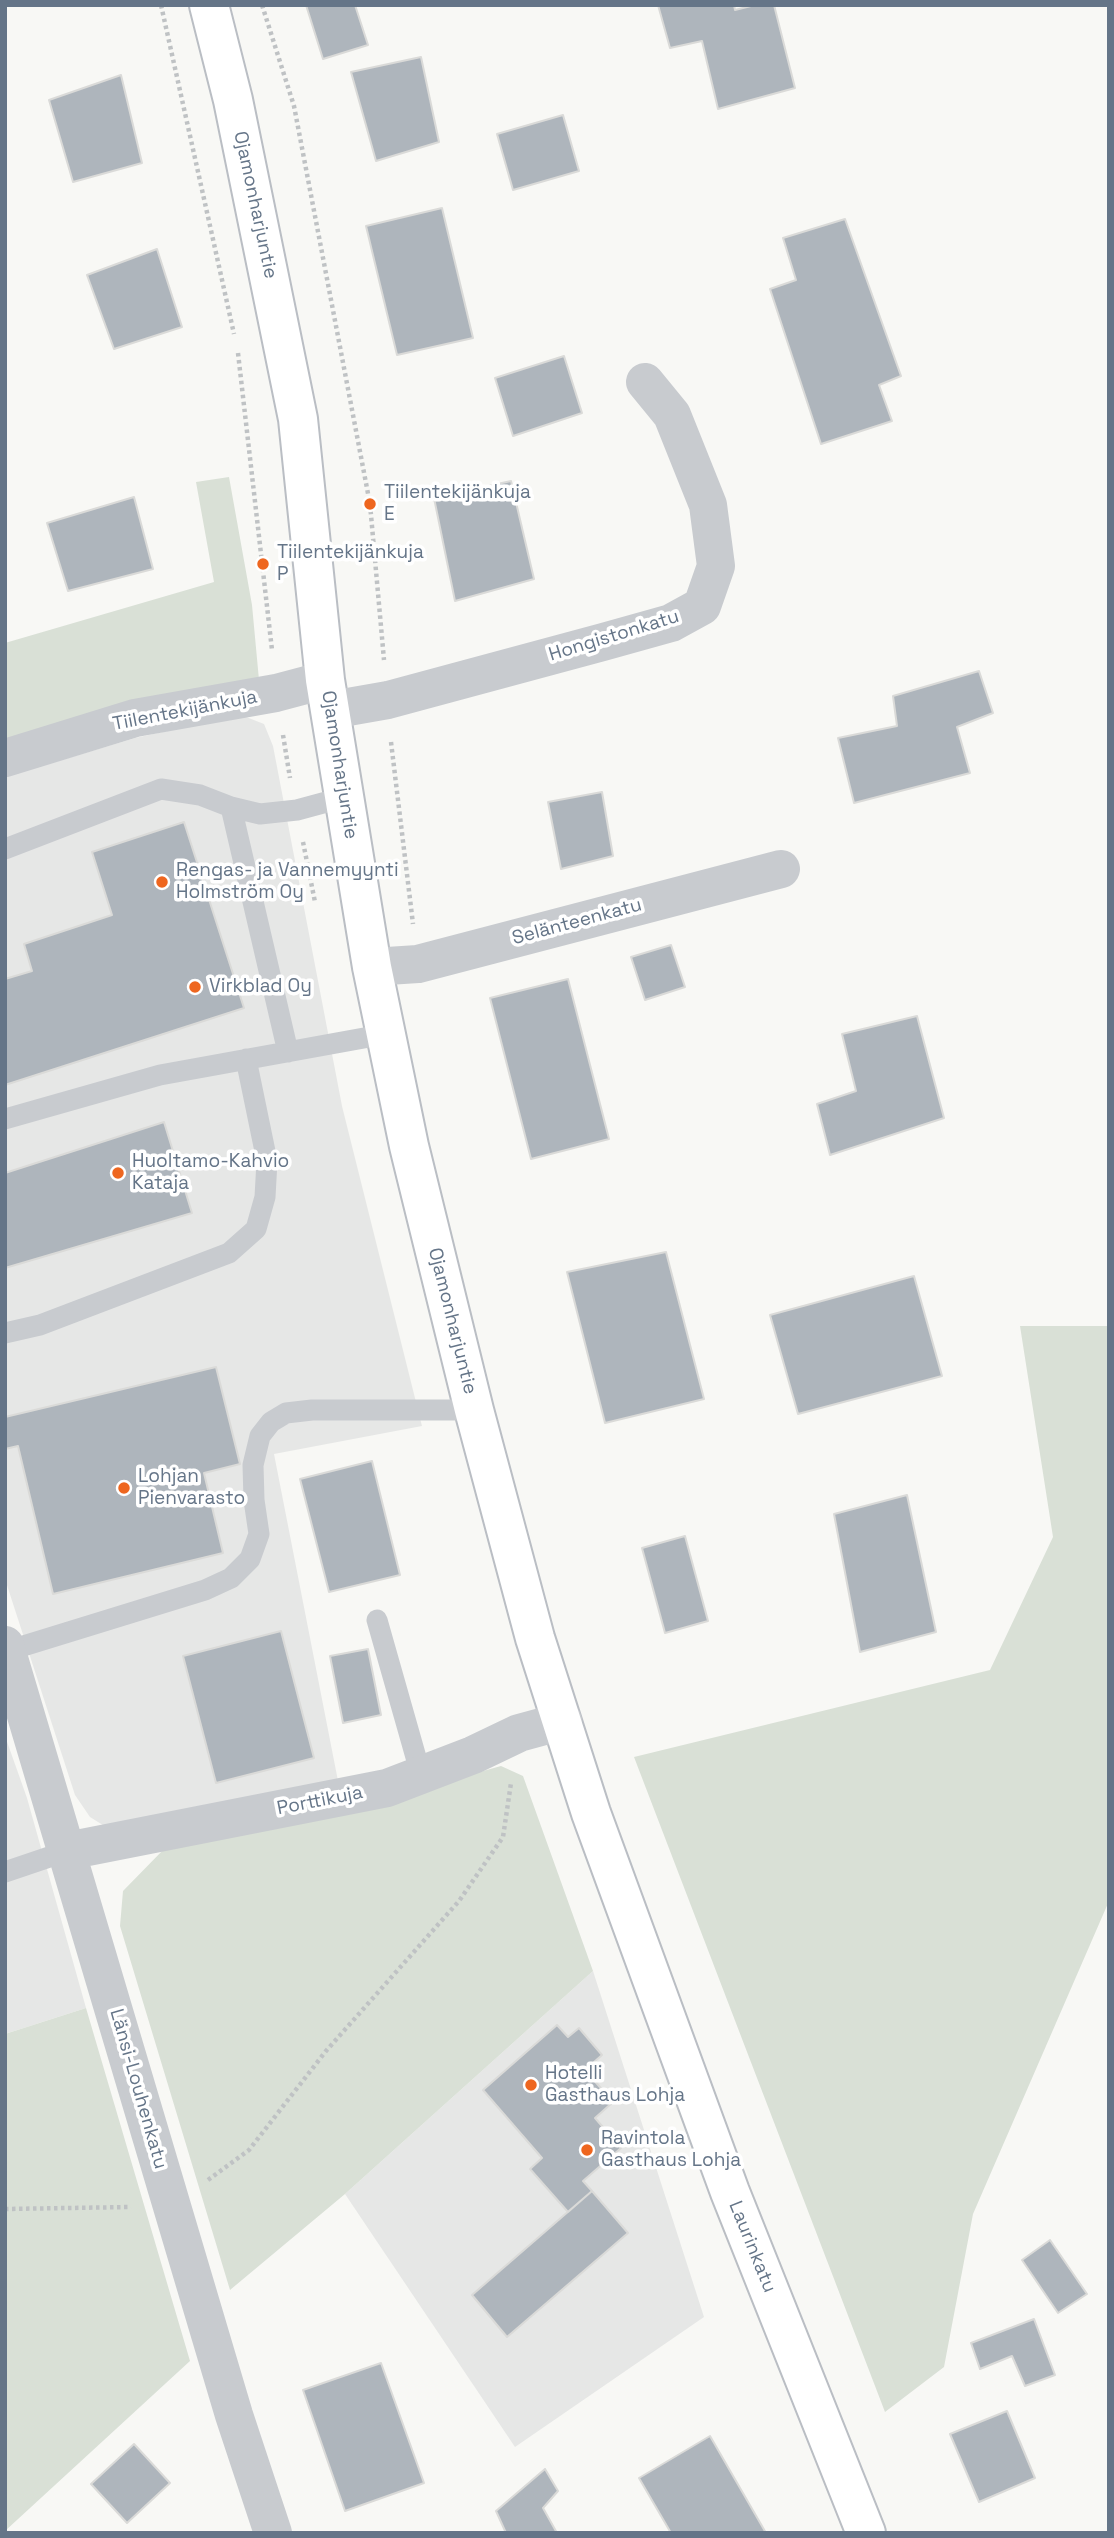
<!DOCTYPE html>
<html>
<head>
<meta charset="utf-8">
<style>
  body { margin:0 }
  #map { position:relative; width:1114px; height:2538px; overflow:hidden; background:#f8f8f5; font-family:"Space Grotesk",sans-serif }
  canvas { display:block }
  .frame { position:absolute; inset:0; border:7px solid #657588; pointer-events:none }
</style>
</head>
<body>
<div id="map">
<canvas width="1114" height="2538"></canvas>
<div class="frame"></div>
</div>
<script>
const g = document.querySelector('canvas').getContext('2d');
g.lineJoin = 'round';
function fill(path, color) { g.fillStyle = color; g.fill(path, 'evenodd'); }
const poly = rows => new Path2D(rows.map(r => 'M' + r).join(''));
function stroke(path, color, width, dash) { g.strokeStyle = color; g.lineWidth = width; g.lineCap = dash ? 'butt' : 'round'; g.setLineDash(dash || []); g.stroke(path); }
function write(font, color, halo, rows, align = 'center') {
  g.font = font + ' "Space Grotesk",sans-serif'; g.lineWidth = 7; g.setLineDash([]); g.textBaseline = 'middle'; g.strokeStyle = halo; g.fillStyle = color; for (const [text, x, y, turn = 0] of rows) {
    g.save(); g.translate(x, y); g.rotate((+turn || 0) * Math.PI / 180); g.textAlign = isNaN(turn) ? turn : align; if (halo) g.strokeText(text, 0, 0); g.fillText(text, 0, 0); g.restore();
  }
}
fill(poly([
  [241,715,264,724,273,746,342,1106,422,1426,274,1454,339,1786,106,1827,90,1817,75,1795,5,1579,5,777,135,738],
  [5,1736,27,1798,86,2008,5,2034],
  [593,1971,704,2317,515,2447,345,2194]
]), '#e6e7e6');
fill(poly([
  [229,477,252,605,259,680,5,744,5,643,214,582,196,482],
  [1020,1326,1109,1326,1109,1901,973,2214,944,2367,885,2412,634,1757,990,1670,1053,1537],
  [501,1766,523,1776,593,1971,345,2194,230,2290,120,1926,123,1891,164,1849,322,1816],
  [86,2008,190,2361,5,2531,5,2034]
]), '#d9e0d6');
const building = poly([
  [306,5,355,5,368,45,323,59,306,5],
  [658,5,734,5,735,10,755,5,774,5,795,88,718,109,702,41,670,48,658,5],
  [421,57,439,142,376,161,351,72,421,57],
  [121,75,142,163,73,182,49,100,121,75],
  [563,115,579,171,513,190,497,134,563,115],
  [442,208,473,338,397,355,366,226,442,208],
  [845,219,901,376,879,385,892,421,821,444,770,289,796,280,783,238,845,219],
  [157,249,182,327,114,349,87,275,157,249],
  [564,356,582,413,513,436,495,378,564,356],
  [511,481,534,579,455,601,434,498,511,481],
  [134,497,153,569,68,591,47,523,134,497],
  [979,671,993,713,957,727,970,773,854,803,838,738,897,726,893,696,979,671],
  [602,792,613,856,561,869,548,802,602,792],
  [184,822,244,1008,5,1085,5,979,32,971,24,944,112,915,92,852,184,822],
  [671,945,685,987,645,1000,631,957,671,945],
  [568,979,609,1139,531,1159,490,998,568,979],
  [917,1016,944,1118,830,1155,817,1104,856,1091,842,1034,917,1016],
  [164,1122,192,1213,5,1268,5,1173,164,1122],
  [666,1252,704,1399,605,1423,567,1272,666,1252],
  [914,1276,942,1376,798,1414,770,1315,914,1276],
  [216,1367,240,1464,204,1473,223,1553,53,1594,18,1446,5,1449,5,1417,216,1367],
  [372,1461,400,1575,329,1592,300,1479,372,1461],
  [907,1495,936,1632,860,1652,834,1514,907,1495],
  [685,1536,708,1621,665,1633,642,1548,685,1536],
  [281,1631,314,1758,216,1783,183,1656,281,1631],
  [368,1649,381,1715,343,1723,330,1656,368,1649],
  [557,2025,568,2037,579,2028,602,2055,585,2070,613,2102,595,2118,621,2148,583,2181,592,2191,568,2212,530,2169,542,2158,483,2090,557,2025],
  [592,2191,628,2233,507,2337,472,2295,592,2191],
  [1050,2240,1087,2294,1058,2313,1022,2260,1050,2240],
  [1034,2319,1055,2375,1025,2386,1012,2356,980,2369,971,2343,1034,2319],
  [381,2363,424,2483,345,2511,303,2390,381,2363],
  [1007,2411,1035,2478,979,2502,950,2434,1007,2411],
  [710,2436,766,2533,671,2533,639,2478,710,2436],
  [134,2444,170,2483,127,2523,91,2484,134,2444],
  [545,2469,558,2491,543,2508,557,2533,506,2533,496,2511,545,2469]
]);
fill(building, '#aeb5bc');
stroke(building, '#dadad8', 2);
const secondary = poly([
  [209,5,233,100,298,419,325,680,372,967,409,1146,474,1410,535,1638,591,1813,730,2192,866,2533]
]);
stroke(secondary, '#babec4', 42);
stroke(poly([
  [161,5,234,334],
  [262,5,294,106,370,504,384,660],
  [238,353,272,650],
  [283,735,290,778],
  [391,742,413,924],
  [303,842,315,902],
  [208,2180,249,2150,326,2051,459,1901,503,1837,511,1783],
  [5,2209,131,2207]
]), '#bfc2c4', 4.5, [3.5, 3.5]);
stroke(poly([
  [231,807,288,1052],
  [5,849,161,789,200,795,231,807,260,814,297,810,345,797],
  [5,1119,160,1075,386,1034],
  [5,1333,40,1325,229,1253,256,1229,265,1197,267,1161,246,1059],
  [377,1620,421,1775],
  [7,1651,205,1590,231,1578,250,1559,259,1534,254,1500,253,1465,260,1436,271,1422,286,1413,312,1410,474,1410],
  [5,1872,67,1851]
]), '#c8cbcf', 21);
stroke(poly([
  [331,710,388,700,603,642,671,623,702,606,716,566,708,505,672,415,645,382],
  [5,758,135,718,276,693,325,680],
  [372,967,418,964,781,869],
  [5,1645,234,2415,273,2533],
  [67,1851,387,1788,473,1755,519,1733,563,1721]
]), '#c8cbcf', 38);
stroke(secondary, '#fff', 38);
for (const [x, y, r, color] of [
  [370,504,7,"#ee661f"],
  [263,564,7,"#ee661f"],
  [162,882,7,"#ee661f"],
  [195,987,7,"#ee661f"],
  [118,1173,7,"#ee661f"],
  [124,1488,7,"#ee661f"],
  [531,2085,7,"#ee661f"],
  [587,2150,7,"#ee661f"]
]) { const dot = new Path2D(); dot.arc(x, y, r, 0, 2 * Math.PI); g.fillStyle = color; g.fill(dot); stroke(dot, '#fff', 2.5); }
write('19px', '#657588', '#fff', [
  ["Ojamonharjuntie",255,205,78],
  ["Hongistonkatu",614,636,-17],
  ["Tiilentekijänkuja",185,711,-11],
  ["Ojamonharjuntie",339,765,81],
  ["Selänteenkatu",577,922,-15],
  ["Ojamonharjuntie",452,1321,76],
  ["Porttikuja",320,1801,-11],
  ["Länsi-Louhenkatu",138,2089,74],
  ["Laurinkatu",752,2247,68]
]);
write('19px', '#657588', '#fff', [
  ["Tiilentekijänkuja",384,493],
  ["E",384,515],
  ["Tiilentekijänkuja",277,553],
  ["P",277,575],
  ["Rengas- ja Vannemyynti",176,871],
  ["Holmström Oy",176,893],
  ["Virkblad Oy",209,987],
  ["Huoltamo-Kahvio",132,1162],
  ["Kataja",132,1184],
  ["Lohjan",138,1477],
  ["Pienvarasto",138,1499],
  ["Hotelli",545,2074],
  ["Gasthaus Lohja",545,2096],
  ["Ravintola",601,2139],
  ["Gasthaus Lohja",601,2161]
], 'left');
</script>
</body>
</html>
